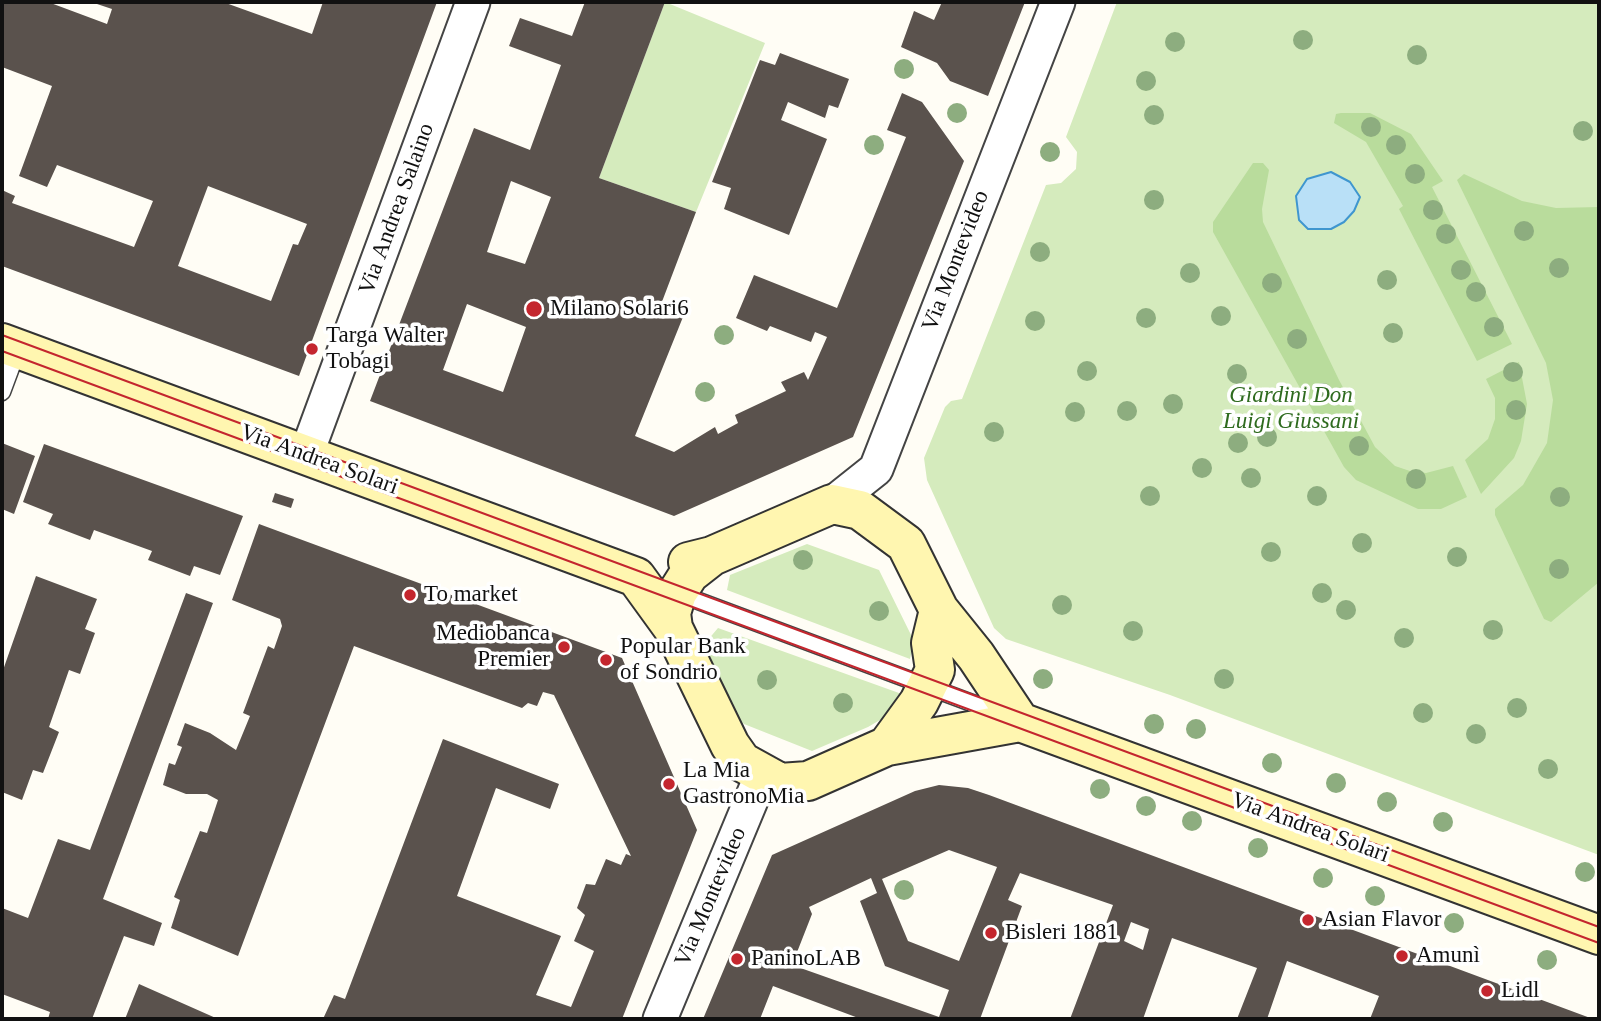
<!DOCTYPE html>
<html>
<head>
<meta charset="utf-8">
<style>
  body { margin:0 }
  #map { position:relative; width:1601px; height:1021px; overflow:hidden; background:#fffdf5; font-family:Georgia,serif }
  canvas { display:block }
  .frame { position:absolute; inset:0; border:4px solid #111; pointer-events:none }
</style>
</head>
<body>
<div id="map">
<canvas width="1601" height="1021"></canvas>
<div class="frame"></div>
</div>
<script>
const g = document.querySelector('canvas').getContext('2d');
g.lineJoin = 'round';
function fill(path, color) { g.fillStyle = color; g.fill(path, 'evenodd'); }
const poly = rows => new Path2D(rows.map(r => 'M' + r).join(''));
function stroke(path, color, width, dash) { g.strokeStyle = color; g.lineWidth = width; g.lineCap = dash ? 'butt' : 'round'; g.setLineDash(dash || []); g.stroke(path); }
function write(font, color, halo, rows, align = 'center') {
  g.font = font + ' Georgia,serif'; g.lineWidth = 7; g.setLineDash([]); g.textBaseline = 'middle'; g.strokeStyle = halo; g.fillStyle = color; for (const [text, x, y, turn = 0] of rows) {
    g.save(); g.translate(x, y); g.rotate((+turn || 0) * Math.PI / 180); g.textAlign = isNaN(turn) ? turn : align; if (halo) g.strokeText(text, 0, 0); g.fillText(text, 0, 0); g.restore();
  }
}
fill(poly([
  [665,2,765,43,696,212,599,178],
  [1117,2,1599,2,1599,855,1170,695,1006,639,994,628,927,480,924,458,945,407,951,401,962,399,1046,185,1061,183,1076,169,1077,152,1066,137],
  [807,544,879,570,914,641,910,659,727,590,730,575],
  [718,628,899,693,903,701,897,710,868,727,812,751,744,724,734,715,705,651,707,641]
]), '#d5ebbd');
fill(poly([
  [1341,113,1370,113,1411,134,1443,181,1432,187,1512,344,1477,361,1399,209,1403,206,1366,142,1334,123,1336,114],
  [1253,163,1263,163,1269,170,1262,209,1263,222,1339,380,1375,447,1395,466,1410,471,1426,473,1453,466,1467,497,1441,509,1418,509,1356,480,1344,467,1213,232,1213,222],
  [1464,174,1522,201,1556,208,1599,207,1599,582,1551,622,1544,619,1495,515,1495,509,1523,485,1547,443,1553,400,1546,363,1457,180],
  [1519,362,1527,404,1521,441,1514,458,1481,494,1465,460,1488,439,1495,419,1495,398,1486,379]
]), '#b9dc9c');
const water = poly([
  [1331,172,1350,182,1360,197,1354,211,1344,222,1331,229,1308,229,1299,220,1296,196,1307,179,1331,172]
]);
fill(water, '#b9e0f7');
stroke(water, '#3f96cf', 2);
fill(poly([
  [2,2,48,2,107,24,112,9,91,2,223,2,312,34,323,2,437,2,299,376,2,266,2,190,15,196,12,203,134,247,153,201,57,165,47,187,19,176,52,86,2,67],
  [208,186,307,224,298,245,293,244,271,301,178,266],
  [585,2,665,2,599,178,696,212,660,307,683,317,635,436,674,452,715,427,718,434,738,423,735,415,786,391,781,382,804,372,808,380,827,337,815,332,811,342,770,326,767,331,736,318,754,275,837,308,906,137,887,130,902,93,922,102,964,161,853,437,674,516,370,401,474,128,530,150,561,65,509,46,520,18,572,36],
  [511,181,551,197,525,264,487,252],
  [467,304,526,327,503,392,443,370],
  [942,2,1025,2,988,96,950,81,937,63,901,47,914,11,934,20],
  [780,53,849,79,838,108,829,105,825,118,788,102,781,120,827,139,789,235,724,209,731,188,712,182,760,60,775,65],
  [2,443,35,456,14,514,2,509],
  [44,444,243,516,220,575,194,566,190,576,148,560,152,551,94,530,90,540,48,524,53,514,23,502],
  [275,493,294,499,291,508,272,502],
  [259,524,622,658,697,830,622,1019,323,1019,334,995,345,999,443,739,559,784,550,809,496,788,457,896,561,936,536,995,571,1007,594,951,574,941,585,915,577,908,586,884,595,885,606,859,621,865,626,854,631,856,554,695,543,692,537,706,528,703,522,708,354,646,238,956,171,928,180,900,174,897,200,831,207,833,218,800,207,794,186,794,163,785,169,763,175,765,182,747,177,745,185,723,210,733,236,750,250,716,243,713,268,646,274,649,282,626,280,619,232,600],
  [36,576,97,599,85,629,95,633,80,674,69,670,49,727,59,732,43,773,33,770,22,800,2,792,2,673],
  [186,593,213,603,103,899,162,923,154,946,124,936,92,1019,48,1019,50,1012,2,994,2,908,28,918,58,839,90,850],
  [939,785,968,788,989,795,1593,1019,1370,1019,1379,996,1287,961,1267,1019,1237,1019,1257,968,1172,938,1143,1019,1070,1019,1113,905,1020,873,1008,900,1022,906,980,1019,861,1019,773,986,760,1019,703,1019,772,855,915,791],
  [949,850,997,867,959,961,908,941,882,879],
  [871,878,877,893,860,901,885,966,949,990,939,1017,792,965,812,914,809,907],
  [1131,922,1149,929,1143,950,1124,941],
  [139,984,218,1019,125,1019]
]), '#5a524d');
const lane = poly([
  [2,392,18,349],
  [677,593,1004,715]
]);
const street = poly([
  [306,455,473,2],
  [832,504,876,469,1058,2],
  [660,1019,762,774]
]);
const secondary = poly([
  [2,343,636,577,673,628],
  [712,556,689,574,677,593,671,613,673,628,730,745,742,762,780,783,808,781,887,746,1020,722,1599,935],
  [688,562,712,556,832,504,860,510,906,544,939,610,976,656,1020,722],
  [887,746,919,702,935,670,931,643,939,610]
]);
stroke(lane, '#444', 19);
stroke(street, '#444', 37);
stroke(secondary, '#333', 42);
stroke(lane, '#fff', 16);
stroke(street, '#fff', 33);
stroke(secondary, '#fff6b0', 38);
stroke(poly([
  [2,335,1599,927],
  [2,351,1599,943]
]), '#c4262e', 2);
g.fillStyle = '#8dad7f';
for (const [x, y] of [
  [1303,40],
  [1175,42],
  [1417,55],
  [904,69],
  [1146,81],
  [957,113],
  [1154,115],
  [1371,127],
  [1583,131],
  [874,145],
  [1396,145],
  [1050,152],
  [1415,174],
  [1154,200],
  [1433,210],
  [1524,231],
  [1446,234],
  [1040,252],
  [1559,268],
  [1461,270],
  [1190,273],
  [1387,280],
  [1272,283],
  [1476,292],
  [1221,316],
  [1146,318],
  [1035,321],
  [1494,327],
  [1393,333],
  [724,335],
  [1297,339],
  [1087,371],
  [1513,372],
  [1237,374],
  [705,392],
  [1323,393],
  [1173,404],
  [1516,410],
  [1127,411],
  [1075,412],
  [994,432],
  [1267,437],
  [1238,443],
  [1359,446],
  [1202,468],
  [1251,478],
  [1416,479],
  [1150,496],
  [1317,496],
  [1560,497],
  [1362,543],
  [1271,552],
  [1457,557],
  [803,560],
  [1559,569],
  [1322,593],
  [1062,605],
  [1346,610],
  [879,611],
  [1493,630],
  [1133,631],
  [1404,638],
  [1043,679],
  [1224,679],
  [767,680],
  [843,703],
  [1517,708],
  [1423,713],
  [1154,724],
  [1196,729],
  [1476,734],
  [1272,763],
  [1548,769],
  [1336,783],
  [1100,789],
  [1387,802],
  [1146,806],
  [1192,821],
  [1443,822],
  [1258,848],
  [1585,872],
  [1323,878],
  [904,890],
  [1375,896],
  [1454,923],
  [1547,960]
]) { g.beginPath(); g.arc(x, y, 10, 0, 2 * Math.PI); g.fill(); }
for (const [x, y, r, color] of [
  [534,309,9,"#c4262e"],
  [312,349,7,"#c4262e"],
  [410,595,7,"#c4262e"],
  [564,647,7,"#c4262e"],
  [606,660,7,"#c4262e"],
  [669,784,7,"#c4262e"],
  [1308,920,7,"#c4262e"],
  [991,933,7,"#c4262e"],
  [1402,956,7,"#c4262e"],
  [737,959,7,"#c4262e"],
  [1487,991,7,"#c4262e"]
]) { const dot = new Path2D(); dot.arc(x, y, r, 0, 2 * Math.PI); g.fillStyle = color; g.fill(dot); stroke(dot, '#fff', 2.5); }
write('23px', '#111', '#fff', [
  ["Via Andrea Salaino",397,209,-70],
  ["Via Montevideo",956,261,-69],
  ["Via Andrea Solari",319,460,20],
  ["Via Andrea Solari",1310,828,20],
  ["Via Montevideo",711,897,-67]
]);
write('23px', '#111', '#fff', [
  ["Milano Solari6",550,309],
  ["Targa Walter",326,336],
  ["Tobagi",326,362],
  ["To market",424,595],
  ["Mediobanca",550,634,"right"],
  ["Premier",550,660,"right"],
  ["Popular Bank",620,647],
  ["of Sondrio",620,673],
  ["La Mia",683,771],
  ["GastronoMia",683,797],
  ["Asian Flavor",1322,920],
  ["Bisleri 1881",1005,933],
  ["Amunì",1416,956],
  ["PaninoLAB",751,959],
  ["Lidl",1501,991]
], 'left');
write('italic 23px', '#2f6b1f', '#fff', [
  ["Giardini Don",1291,396],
  ["Luigi Giussani",1291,422]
]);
</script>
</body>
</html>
